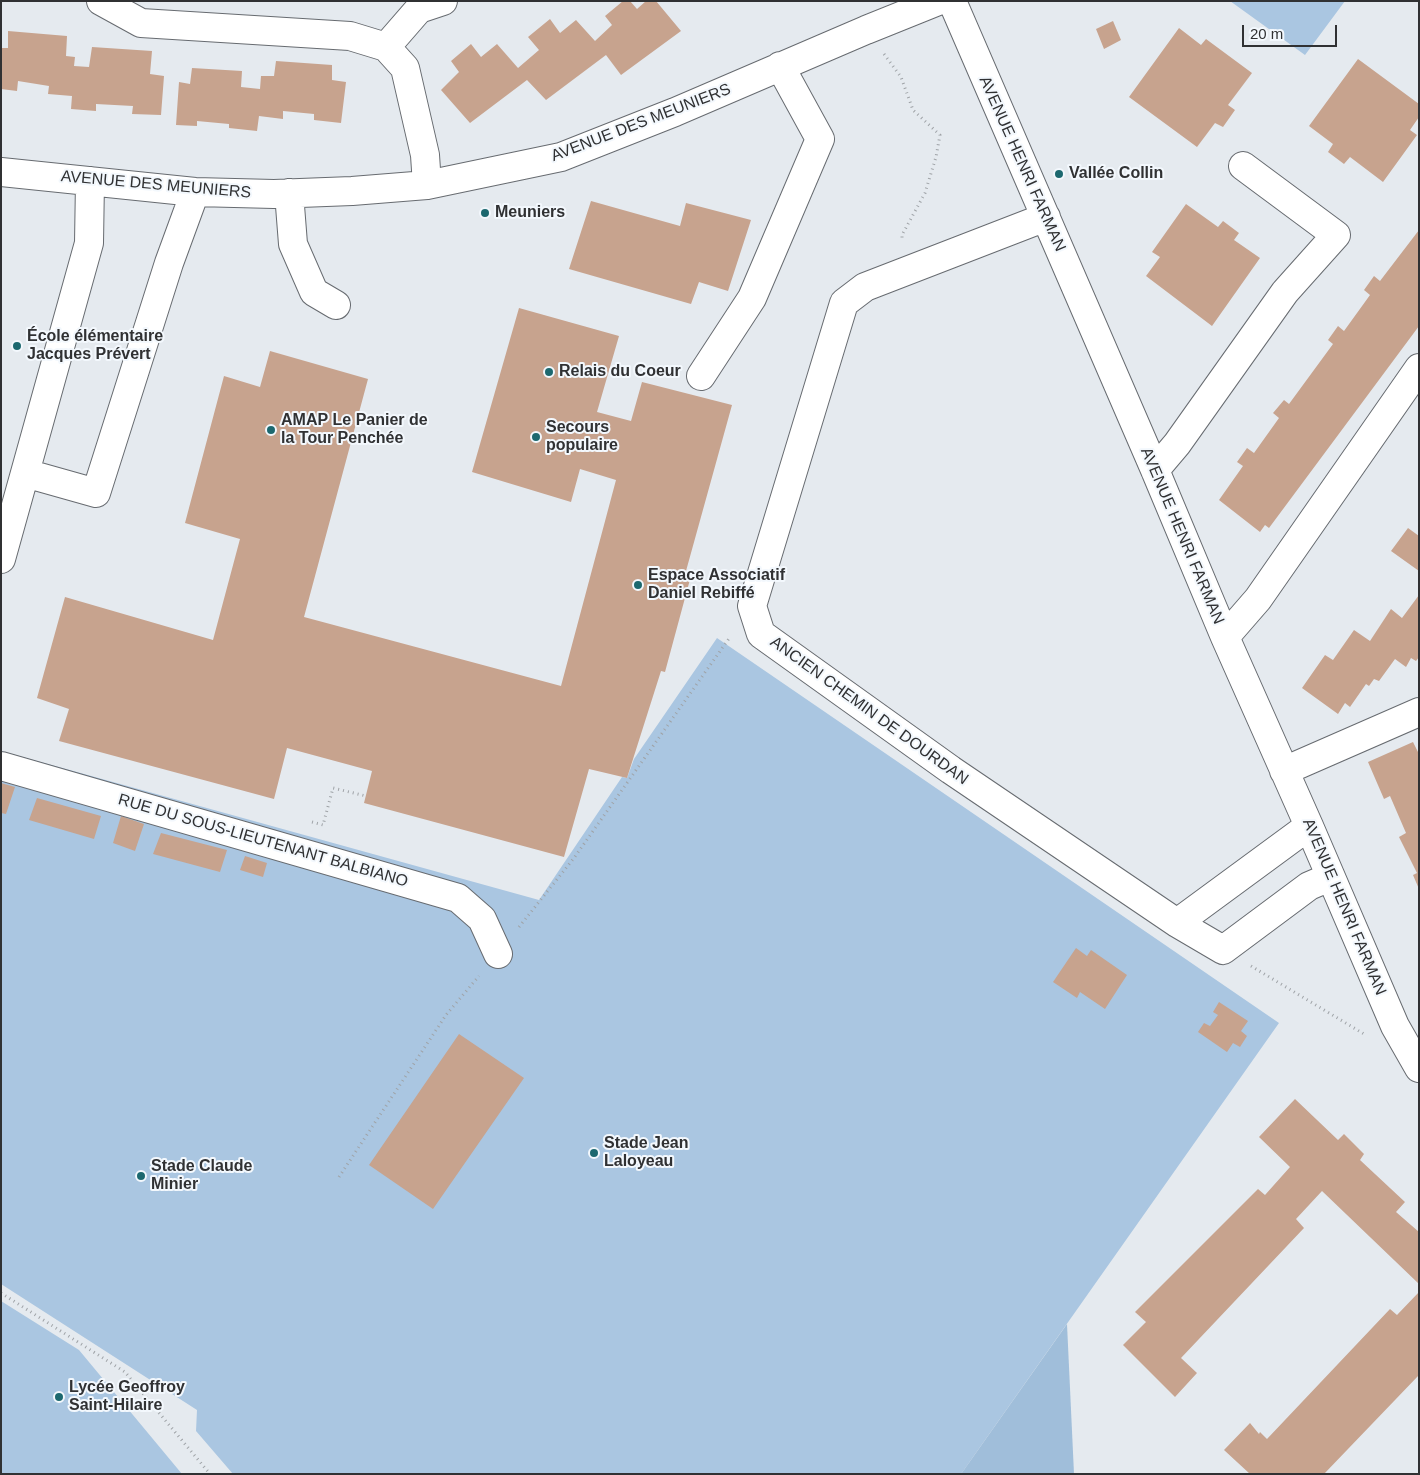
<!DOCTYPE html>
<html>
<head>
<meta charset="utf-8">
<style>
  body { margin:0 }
  #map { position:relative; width:1420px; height:1475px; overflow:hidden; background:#e5eaef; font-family:Arial,sans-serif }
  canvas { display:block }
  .frame { position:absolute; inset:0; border:2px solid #303133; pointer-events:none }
  .scale { position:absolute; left:1242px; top:25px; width:95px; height:22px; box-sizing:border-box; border:2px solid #303133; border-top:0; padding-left:6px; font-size:15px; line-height:18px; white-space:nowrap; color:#303133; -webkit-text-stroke:4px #f3f8fd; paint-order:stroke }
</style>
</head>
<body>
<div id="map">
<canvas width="1420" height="1475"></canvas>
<div class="frame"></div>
<div class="scale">20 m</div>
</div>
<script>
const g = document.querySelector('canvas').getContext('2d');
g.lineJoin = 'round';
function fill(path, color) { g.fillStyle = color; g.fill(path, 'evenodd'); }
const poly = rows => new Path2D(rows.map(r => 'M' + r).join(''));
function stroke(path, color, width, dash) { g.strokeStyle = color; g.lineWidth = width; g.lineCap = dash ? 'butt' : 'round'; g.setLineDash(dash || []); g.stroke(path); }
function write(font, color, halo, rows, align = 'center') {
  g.font = font + ' Arial,sans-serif'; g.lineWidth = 4; g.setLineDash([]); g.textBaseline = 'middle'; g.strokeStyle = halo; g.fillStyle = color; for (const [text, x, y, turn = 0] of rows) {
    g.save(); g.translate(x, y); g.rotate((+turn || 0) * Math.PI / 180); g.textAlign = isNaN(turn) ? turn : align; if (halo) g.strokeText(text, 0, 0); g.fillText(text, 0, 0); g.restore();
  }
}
fill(poly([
  [1230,1,1345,1,1305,55],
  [717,638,1279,1023,961,1474,233,1474,196,1431,197,1410,1,1284,1,751,539,900,622,777,627,778,634,759],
  [1,1301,79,1350,182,1474,1,1474]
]), '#aac6e1');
fill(poly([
  [1067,1324,1074,1474,961,1474]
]), '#a0beda');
fill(poly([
  [623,1,630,1,637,9,646,1,656,1,681,31,621,75,606,55,546,100,527,80,470,123,441,90,459,72,451,61,471,44,481,57,497,44,518,68,539,50,528,37,550,19,560,33,576,20,595,41,612,25,605,16],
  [1113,21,1121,40,1104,49,1096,29],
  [1179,28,1201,45,1206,39,1252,73,1228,105,1235,110,1223,127,1215,123,1197,147,1129,97],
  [8,31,67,36,66,56,75,57,74,66,89,67,92,47,152,51,150,74,164,76,161,115,132,114,133,106,96,104,96,111,71,109,72,96,48,94,49,86,18,81,17,91,1,89,1,48,8,48],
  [1358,59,1419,104,1419,117,1410,130,1417,135,1383,182,1350,157,1344,164,1328,152,1333,144,1309,126],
  [276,61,332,65,332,80,346,82,341,123,314,120,314,114,283,111,283,119,259,116,257,131,229,128,229,124,197,121,197,126,176,125,179,82,190,84,192,68,242,71,241,87,260,89,261,76,274,76],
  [591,201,680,226,686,203,751,220,728,291,699,282,691,304,569,269],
  [1186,204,1218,227,1223,221,1239,233,1234,240,1260,258,1212,326,1146,276,1160,257,1152,252],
  [1419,230,1419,326,1269,528,1265,525,1260,532,1219,500,1243,466,1237,462,1247,448,1254,453,1279,418,1273,413,1284,400,1289,404,1333,344,1328,340,1338,326,1344,331,1370,295,1364,290,1374,276,1380,281],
  [519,308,619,336,597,412,631,421,642,382,732,405,686,571,692,572,665,672,661,671,627,778,589,769,564,857,364,803,372,771,287,748,274,799,59,741,69,709,37,698,65,597,213,640,240,539,185,523,224,376,260,387,270,351,368,379,304,617,561,686,616,480,580,469,571,502,472,472],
  [1408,528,1419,536,1419,571,1391,551],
  [1419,595,1419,657,1416,661,1411,658,1406,667,1395,659,1379,681,1374,679,1369,686,1366,684,1350,707,1345,703,1338,714,1302,688,1325,655,1333,660,1354,630,1370,641,1391,609,1402,618],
  [1413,742,1419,754,1419,889,1413,875,1417,873,1399,837,1406,833,1390,796,1384,799,1368,762],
  [1,783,15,787,6,814,1,813],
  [37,798,101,816,94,839,29,820],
  [121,816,144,824,135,851,113,843],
  [161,833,227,850,220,872,153,854],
  [245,856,267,863,263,877,240,870],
  [1076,948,1087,956,1091,950,1127,975,1105,1009,1080,992,1077,998,1053,982],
  [1219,1002,1248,1021,1241,1031,1247,1036,1240,1047,1233,1043,1227,1052,1198,1032,1204,1023,1210,1026,1218,1015,1213,1012],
  [459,1034,524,1078,433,1209,369,1165],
  [1295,1099,1338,1140,1344,1134,1364,1154,1360,1160,1405,1202,1396,1212,1419,1232,1419,1284,1322,1191,1296,1219,1304,1228,1181,1358,1197,1373,1175,1397,1123,1345,1146,1322,1135,1312,1258,1189,1265,1195,1290,1167,1259,1137],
  [1419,1292,1419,1375,1324,1474,1250,1474,1224,1450,1250,1423,1259,1434,1260,1432,1267,1439,1390,1309,1397,1315]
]), '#c7a38e');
const minor = poly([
  [101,1,141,23,350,36,386,47,405,68,425,155,427,185],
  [952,1,1155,470,1225,637,1309,826,1395,1026,1419,1068],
  [386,47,419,9,443,1],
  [1,172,195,192,274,194,352,191,427,185,561,157,675,112,866,30,938,1],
  [289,193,293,244,314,292,336,305],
  [1046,217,865,287,844,303,752,606,761,634,951,770,1177,923,1223,950,1309,886,1330,877],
  [701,376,752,298,820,139,780,66],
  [1155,470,1177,444,1285,292,1336,235,1243,166],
  [25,473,96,493,169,263,195,192],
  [1,559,89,243,90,181],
  [1225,637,1258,599,1419,368],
  [1,766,458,898,482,919,498,954],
  [1284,771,1419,712],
  [1177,923,1309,826]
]);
stroke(minor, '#676b70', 30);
stroke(poly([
  [884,54,901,77,913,110,940,135,936,157,925,193,902,235,902,241],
  [312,822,323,825,333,788,366,796],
  [519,927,574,858,730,637],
  [1251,966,1364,1034],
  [339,1177,446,1015,479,976],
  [1,1293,125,1372,210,1474]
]), '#9fa3a7', 3, [1, 4]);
stroke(minor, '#fff', 28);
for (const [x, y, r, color] of [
  [1059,174,5,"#1c686f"],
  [485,213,5,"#1c686f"],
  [17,346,5,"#1c686f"],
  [549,372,5,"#1c686f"],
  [271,430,5,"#1c686f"],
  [536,437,5,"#1c686f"],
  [638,585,5,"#1c686f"],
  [594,1153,5,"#1c686f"],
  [141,1176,5,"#1c686f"],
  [59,1397,5,"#1c686f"]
]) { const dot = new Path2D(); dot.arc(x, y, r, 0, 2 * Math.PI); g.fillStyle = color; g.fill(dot); stroke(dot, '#f3f8fd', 2); }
write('16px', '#303133', '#f3f8fd', [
  ["AVENUE DES MEUNIERS",641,123,-21],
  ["AVENUE HENRI FARMAN",1022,164,66],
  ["AVENUE DES MEUNIERS",156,185,5],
  ["AVENUE HENRI FARMAN",1182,536,67],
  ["ANCIEN CHEMIN DE DOURDAN",869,711,36],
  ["RUE DU SOUS-LIEUTENANT BALBIANO",263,841,16],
  ["AVENUE HENRI FARMAN",1344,907,67]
]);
write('bold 16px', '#303133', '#f3f8fd', [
  ["Vallée Collin",1069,174],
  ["Meuniers",495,213],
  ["École élémentaire",27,337],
  ["Jacques Prévert",27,355],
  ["Relais du Coeur",559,372],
  ["AMAP Le Panier de",281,421],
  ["la Tour Penchée",281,439],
  ["Secours",546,428],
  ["populaire",546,446],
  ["Espace Associatif",648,576],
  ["Daniel Rebiffé",648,594],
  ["Stade Jean",604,1144],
  ["Laloyeau",604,1162],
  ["Stade Claude",151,1167],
  ["Minier",151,1185],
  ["Lycée Geoffroy",69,1388],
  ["Saint-Hilaire",69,1406]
], 'left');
</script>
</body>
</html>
